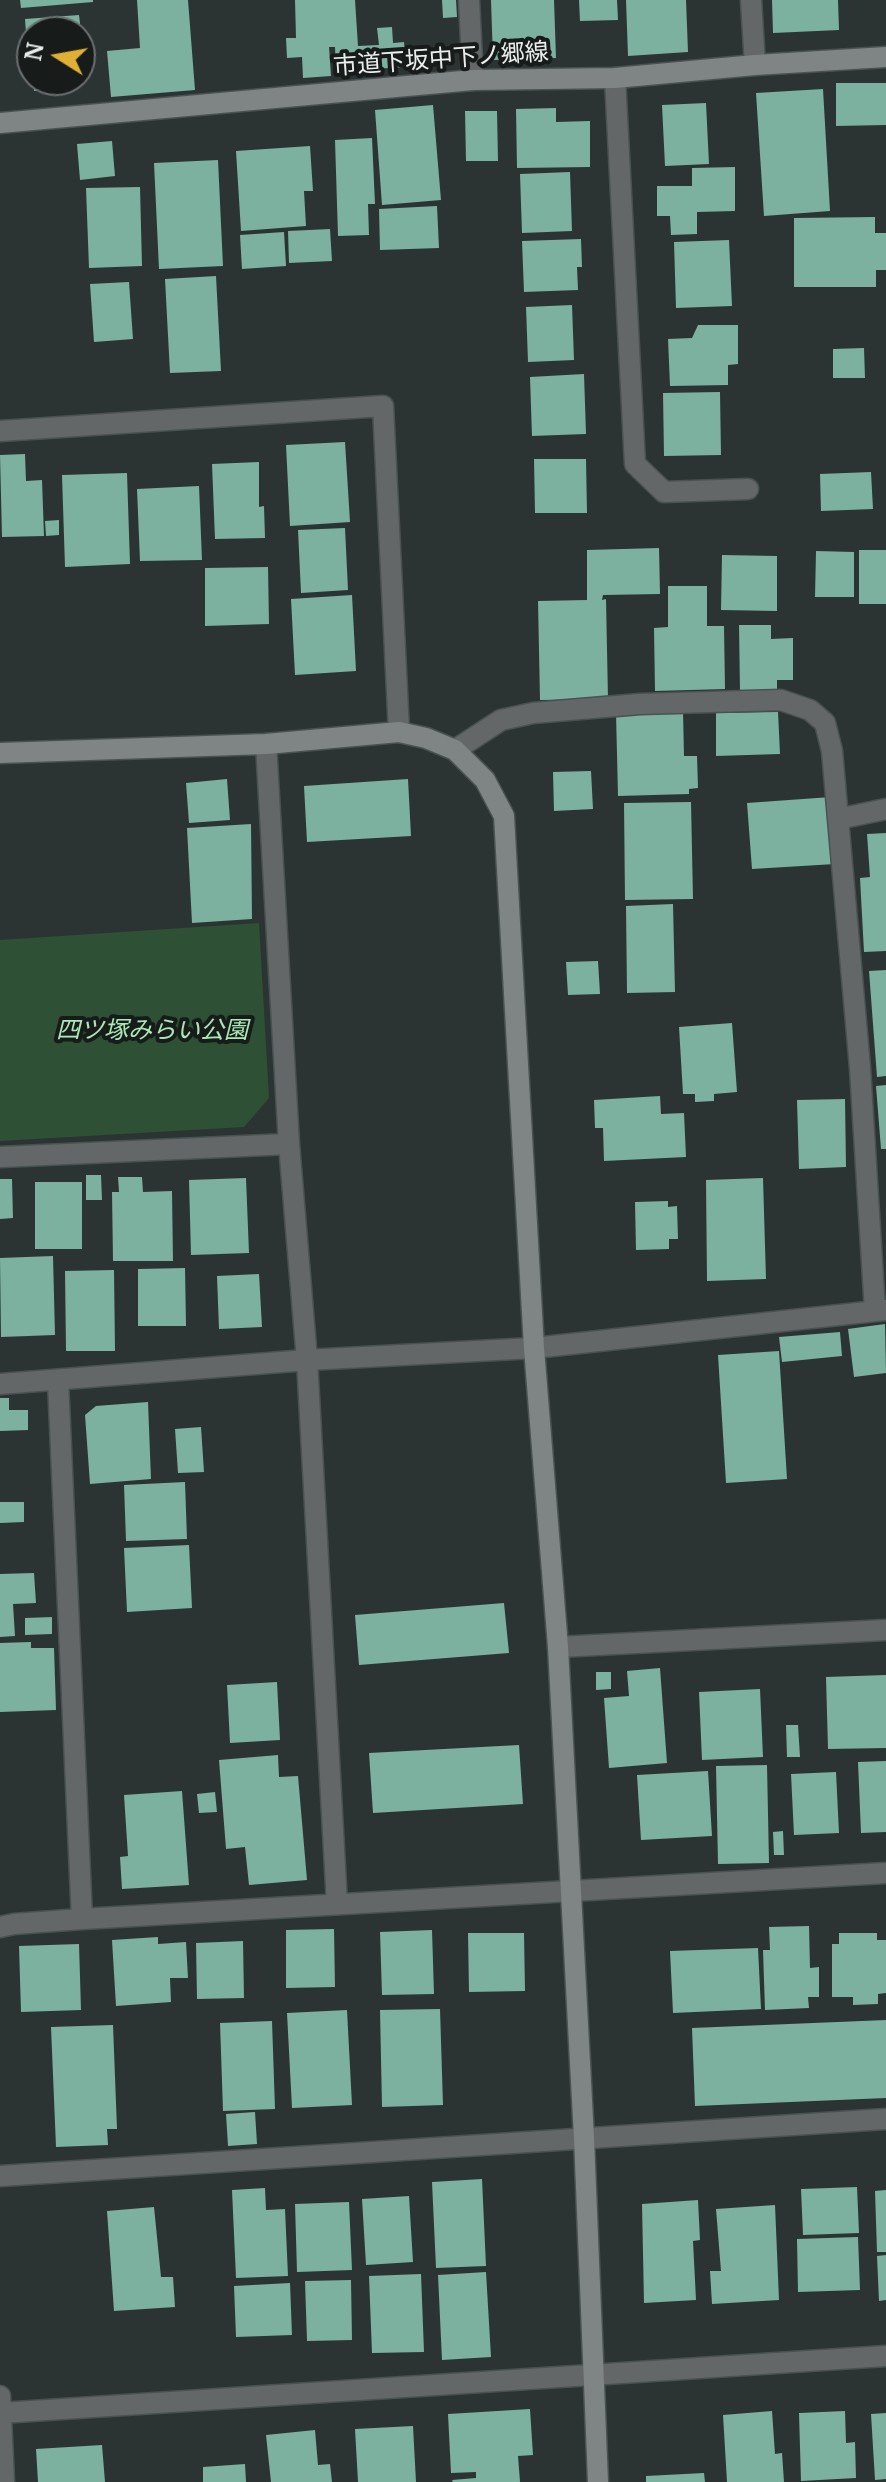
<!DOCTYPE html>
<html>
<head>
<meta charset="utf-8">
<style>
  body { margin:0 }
  #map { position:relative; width:886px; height:2482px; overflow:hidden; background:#2c3433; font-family:Merriweather,serif }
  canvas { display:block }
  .north { position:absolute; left:16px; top:16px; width:80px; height:80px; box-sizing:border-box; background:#171b1a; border:2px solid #6b706f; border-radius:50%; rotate:281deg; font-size:22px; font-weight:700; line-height:32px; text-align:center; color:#eaefee }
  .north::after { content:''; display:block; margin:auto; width:28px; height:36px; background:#dfb034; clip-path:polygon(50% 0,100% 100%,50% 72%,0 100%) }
</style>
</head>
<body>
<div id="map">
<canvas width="886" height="2482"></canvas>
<div class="north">N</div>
</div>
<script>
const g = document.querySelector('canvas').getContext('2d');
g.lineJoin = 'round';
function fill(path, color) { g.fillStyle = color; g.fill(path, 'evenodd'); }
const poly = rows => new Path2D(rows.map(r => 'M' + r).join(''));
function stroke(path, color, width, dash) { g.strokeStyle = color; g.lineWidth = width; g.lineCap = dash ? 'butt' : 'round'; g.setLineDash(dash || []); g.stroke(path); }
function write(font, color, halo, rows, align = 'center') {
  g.font = font + ' Merriweather,"Noto Sans JP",serif'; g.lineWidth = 8; g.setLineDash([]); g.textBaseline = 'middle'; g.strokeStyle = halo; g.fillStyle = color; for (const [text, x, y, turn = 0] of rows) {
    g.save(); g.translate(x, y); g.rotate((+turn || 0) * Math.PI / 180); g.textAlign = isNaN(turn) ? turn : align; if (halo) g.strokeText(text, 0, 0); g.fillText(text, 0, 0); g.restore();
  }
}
fill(poly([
  [259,923,269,1098,244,1127,0,1141,0,940]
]), '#2e5135');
fill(poly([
  [20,0,93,0,93,2,21,8],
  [137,0,188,0,195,90,111,97,107,51,140,48],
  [295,0,355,0,358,46,379,45,377,28,392,27,393,43,404,42,406,67,336,71,335,47,329,47,331,76,303,78,302,57,287,58,286,38,296,38],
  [442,0,456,0,457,17,443,18],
  [491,0,554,0,556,58,493,60],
  [579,0,617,0,618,20,580,21],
  [626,0,686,0,688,52,628,56],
  [772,0,838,0,839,30,773,33],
  [79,15,81,32,32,32,32,60,28,60,25,19],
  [34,80,78,80,79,88,34,91],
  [836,83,886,83,886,125,836,126],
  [823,89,830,211,764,216,756,93],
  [706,103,709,164,665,166,662,105],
  [433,105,441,200,382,205,375,110],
  [556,108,556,122,590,121,590,167,517,168,516,109],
  [465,111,497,111,498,161,466,161],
  [372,138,375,204,368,204,369,235,338,236,335,140],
  [112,141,115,176,80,180,77,144],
  [310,146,313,191,304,191,306,226,241,231,236,151],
  [218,160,223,266,159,269,154,163],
  [735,167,735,211,697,212,697,234,671,235,670,216,657,216,657,186,692,186,692,168],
  [570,172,572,231,522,233,520,174],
  [140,187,142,266,89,268,86,188],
  [437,206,439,248,380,250,379,209],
  [875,217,875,233,886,233,886,270,876,270,876,287,794,287,794,218],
  [330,229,332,261,289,263,288,231],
  [284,232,286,266,242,269,240,235],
  [581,239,582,267,577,267,578,290,524,292,522,241],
  [729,240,732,306,676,308,674,242],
  [216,276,221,371,170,373,165,279],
  [129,282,133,339,94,342,90,284],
  [572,305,574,360,528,362,526,307],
  [698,325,738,325,738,364,728,365,728,385,670,386,668,339,692,338],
  [864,348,865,378,833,378,833,349],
  [584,374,586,434,532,436,530,377],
  [720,392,721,455,664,456,663,393],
  [345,442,350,522,290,526,286,445],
  [25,454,26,481,42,480,44,536,2,537,0,455],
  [534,459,586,459,587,513,535,513],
  [259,462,259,507,264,506,265,538,215,539,212,464],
  [871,472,873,509,821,511,820,474],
  [127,473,130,564,65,567,62,475],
  [199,486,202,560,140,561,137,489],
  [59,520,59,535,46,536,45,521],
  [345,528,348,590,301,593,298,530],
  [659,548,660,594,603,595,602,600,606,599,608,699,540,700,538,601,587,600,587,550],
  [859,550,886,550,886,604,859,604],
  [816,551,854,552,854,597,815,597],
  [722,555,777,556,777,611,721,610],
  [268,567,269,624,205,626,205,568],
  [668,586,707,586,707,626,724,626,725,689,655,691,654,628,668,627],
  [352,595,356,671,295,675,291,599],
  [739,625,771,625,771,639,793,638,793,680,777,680,777,691,740,691],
  [683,711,684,756,697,756,698,788,689,789,689,794,618,796,616,713],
  [778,712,780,754,716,756,716,713],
  [591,771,593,809,554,811,553,772],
  [227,779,230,820,189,823,186,783],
  [408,779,411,836,307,842,304,786],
  [831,797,835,864,752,869,747,803],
  [691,802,693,899,625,900,624,803],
  [251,824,252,919,192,923,187,828],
  [886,833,886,951,864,952,860,878,870,877,867,834],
  [673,904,675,992,627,993,626,906],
  [598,961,600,994,568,995,566,962],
  [886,970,886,1076,877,1077,869,971],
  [732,1023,737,1092,714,1094,714,1101,695,1102,695,1094,683,1094,679,1027],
  [886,1085,886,1149,881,1149,876,1086],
  [660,1096,661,1114,684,1113,686,1157,604,1161,603,1128,595,1128,594,1100],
  [845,1099,846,1167,799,1169,797,1100],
  [86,1175,101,1175,102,1200,86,1200],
  [118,1177,142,1177,143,1192,172,1191,173,1261,113,1261,112,1192,119,1192],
  [246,1178,249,1253,191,1255,189,1180],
  [763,1178,766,1279,707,1281,706,1180],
  [0,1179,12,1179,13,1218,0,1219],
  [35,1182,82,1182,82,1249,35,1249],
  [668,1201,668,1207,677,1206,678,1239,669,1239,669,1249,636,1250,635,1202],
  [53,1256,55,1335,1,1337,0,1258],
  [185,1268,186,1326,138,1326,138,1269],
  [114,1270,115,1351,66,1351,65,1271],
  [259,1274,262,1327,219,1329,217,1276],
  [885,1324,886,1373,854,1377,848,1329],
  [840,1332,842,1356,782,1362,779,1337],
  [779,1351,787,1479,726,1483,718,1355],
  [0,1398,9,1398,9,1410,28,1410,28,1430,0,1431],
  [148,1402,151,1479,90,1484,85,1415,96,1406],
  [201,1427,204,1472,178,1473,175,1429],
  [185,1482,187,1539,126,1541,124,1485],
  [0,1502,24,1502,24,1522,0,1523],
  [189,1545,192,1608,127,1612,124,1548],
  [34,1573,36,1603,13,1604,15,1636,0,1637,0,1574],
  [504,1603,509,1653,359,1665,355,1615],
  [52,1617,52,1634,25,1635,25,1618],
  [31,1642,31,1648,54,1648,56,1710,0,1712,0,1643],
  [660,1668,667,1763,609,1768,604,1698,629,1696,627,1671],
  [596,1672,611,1672,611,1689,596,1690],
  [886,1675,886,1748,828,1749,826,1677],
  [277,1682,280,1740,230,1743,227,1685],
  [760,1689,763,1757,702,1760,699,1692],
  [786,1725,798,1725,800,1757,787,1757],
  [519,1745,523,1804,373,1813,369,1753],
  [278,1755,279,1777,298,1776,307,1880,249,1885,245,1847,226,1849,219,1760],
  [886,1761,886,1832,861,1833,858,1762],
  [767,1765,769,1863,718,1864,716,1766],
  [708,1771,712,1836,641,1840,637,1775],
  [836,1772,839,1833,794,1835,791,1774],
  [182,1791,189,1885,122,1889,120,1857,128,1856,124,1795],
  [215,1792,217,1812,199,1813,197,1794],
  [783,1831,784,1855,774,1855,773,1832],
  [809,1926,810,1968,819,1967,819,1997,808,1997,809,2008,765,2010,763,1950,770,1950,769,1927],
  [334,1929,335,1987,286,1988,286,1930],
  [432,1930,434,1994,382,1995,380,1932],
  [468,1933,524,1933,525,1991,469,1992],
  [839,1933,877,1933,877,1940,886,1940,886,1993,878,1994,878,2004,853,2005,853,1997,832,1997,832,1944,839,1944],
  [158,1937,158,1944,186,1942,188,1978,170,1978,171,2002,116,2006,112,1940],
  [243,1941,244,1998,197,1999,196,1943],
  [79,1944,81,2010,21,2012,19,1946],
  [758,1948,761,2009,673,2013,670,1951],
  [440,2009,443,2105,382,2107,380,2010],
  [347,2010,352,2105,292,2108,287,2013],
  [886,2020,886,2098,695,2106,692,2028],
  [272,2021,275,2109,223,2111,220,2023],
  [113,2025,117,2129,107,2129,108,2145,56,2147,51,2027],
  [255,2112,257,2144,228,2146,226,2114],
  [482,2179,486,2266,436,2268,432,2182],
  [857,2187,859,2233,803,2235,801,2189],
  [265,2188,266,2210,285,2209,288,2276,236,2278,232,2190],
  [886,2190,886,2252,877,2252,875,2191],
  [409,2196,413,2262,366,2265,362,2199],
  [698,2200,700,2240,693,2241,696,2300,644,2303,642,2204],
  [349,2202,352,2270,297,2272,295,2204],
  [775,2205,779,2300,712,2304,710,2271,721,2271,716,2209],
  [154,2207,161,2277,173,2277,175,2307,114,2311,107,2211],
  [858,2237,860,2290,798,2292,797,2239],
  [886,2255,886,2300,879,2301,877,2256],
  [486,2272,491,2357,442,2360,438,2275],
  [421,2274,424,2352,372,2353,369,2276],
  [351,2280,352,2340,307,2341,305,2281],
  [290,2283,292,2335,236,2337,234,2286],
  [530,2409,533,2455,518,2456,520,2482,453,2482,452,2480,476,2478,476,2472,451,2473,448,2414],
  [772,2411,775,2454,782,2453,784,2482,727,2482,723,2415],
  [845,2411,846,2443,855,2442,856,2478,801,2481,799,2413],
  [886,2413,886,2479,875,2480,871,2414],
  [413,2426,416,2482,358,2482,355,2429],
  [315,2430,318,2465,330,2464,332,2482,271,2482,266,2435],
  [102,2445,105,2482,38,2482,36,2449],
  [245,2464,246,2482,203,2482,203,2467],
  [704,2473,705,2482,646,2482,646,2476]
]), '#7bb19e');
const street = poly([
  [469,0,473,80],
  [751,0,755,65],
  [615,78,635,464,664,492,748,489],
  [0,431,383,406,399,732],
  [455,750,501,720,533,713,640,704,781,700,810,710,825,723,832,751,860,1068,875,1311],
  [838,819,886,809],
  [289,1144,307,1360,337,1904],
  [0,1157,289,1144,266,744],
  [58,1381,82,1919],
  [0,1384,307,1360,534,1348,886,1310],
  [558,1647,886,1630],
  [0,1927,14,1924,82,1919,886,1873],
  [0,2176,886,2119],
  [0,2396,4,2482],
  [0,2413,886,2356]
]);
const secondary = poly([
  [0,123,473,80,615,78,755,65,886,57],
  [0,753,266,744,399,732,426,738,455,750,485,780,504,816,534,1348,558,1647,584,2138,598,2482]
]);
stroke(street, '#4a5251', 23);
stroke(secondary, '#4a5251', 23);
stroke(street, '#646768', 20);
stroke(secondary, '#7f8485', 20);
write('24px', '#eaefee', '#171b1a', [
  ["市道下坂中下ノ郷線",441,60,-4]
]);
write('italic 24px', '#aae8b5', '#171b1a', [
  ["四ツ塚みらい公園",152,1031]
]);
</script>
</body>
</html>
